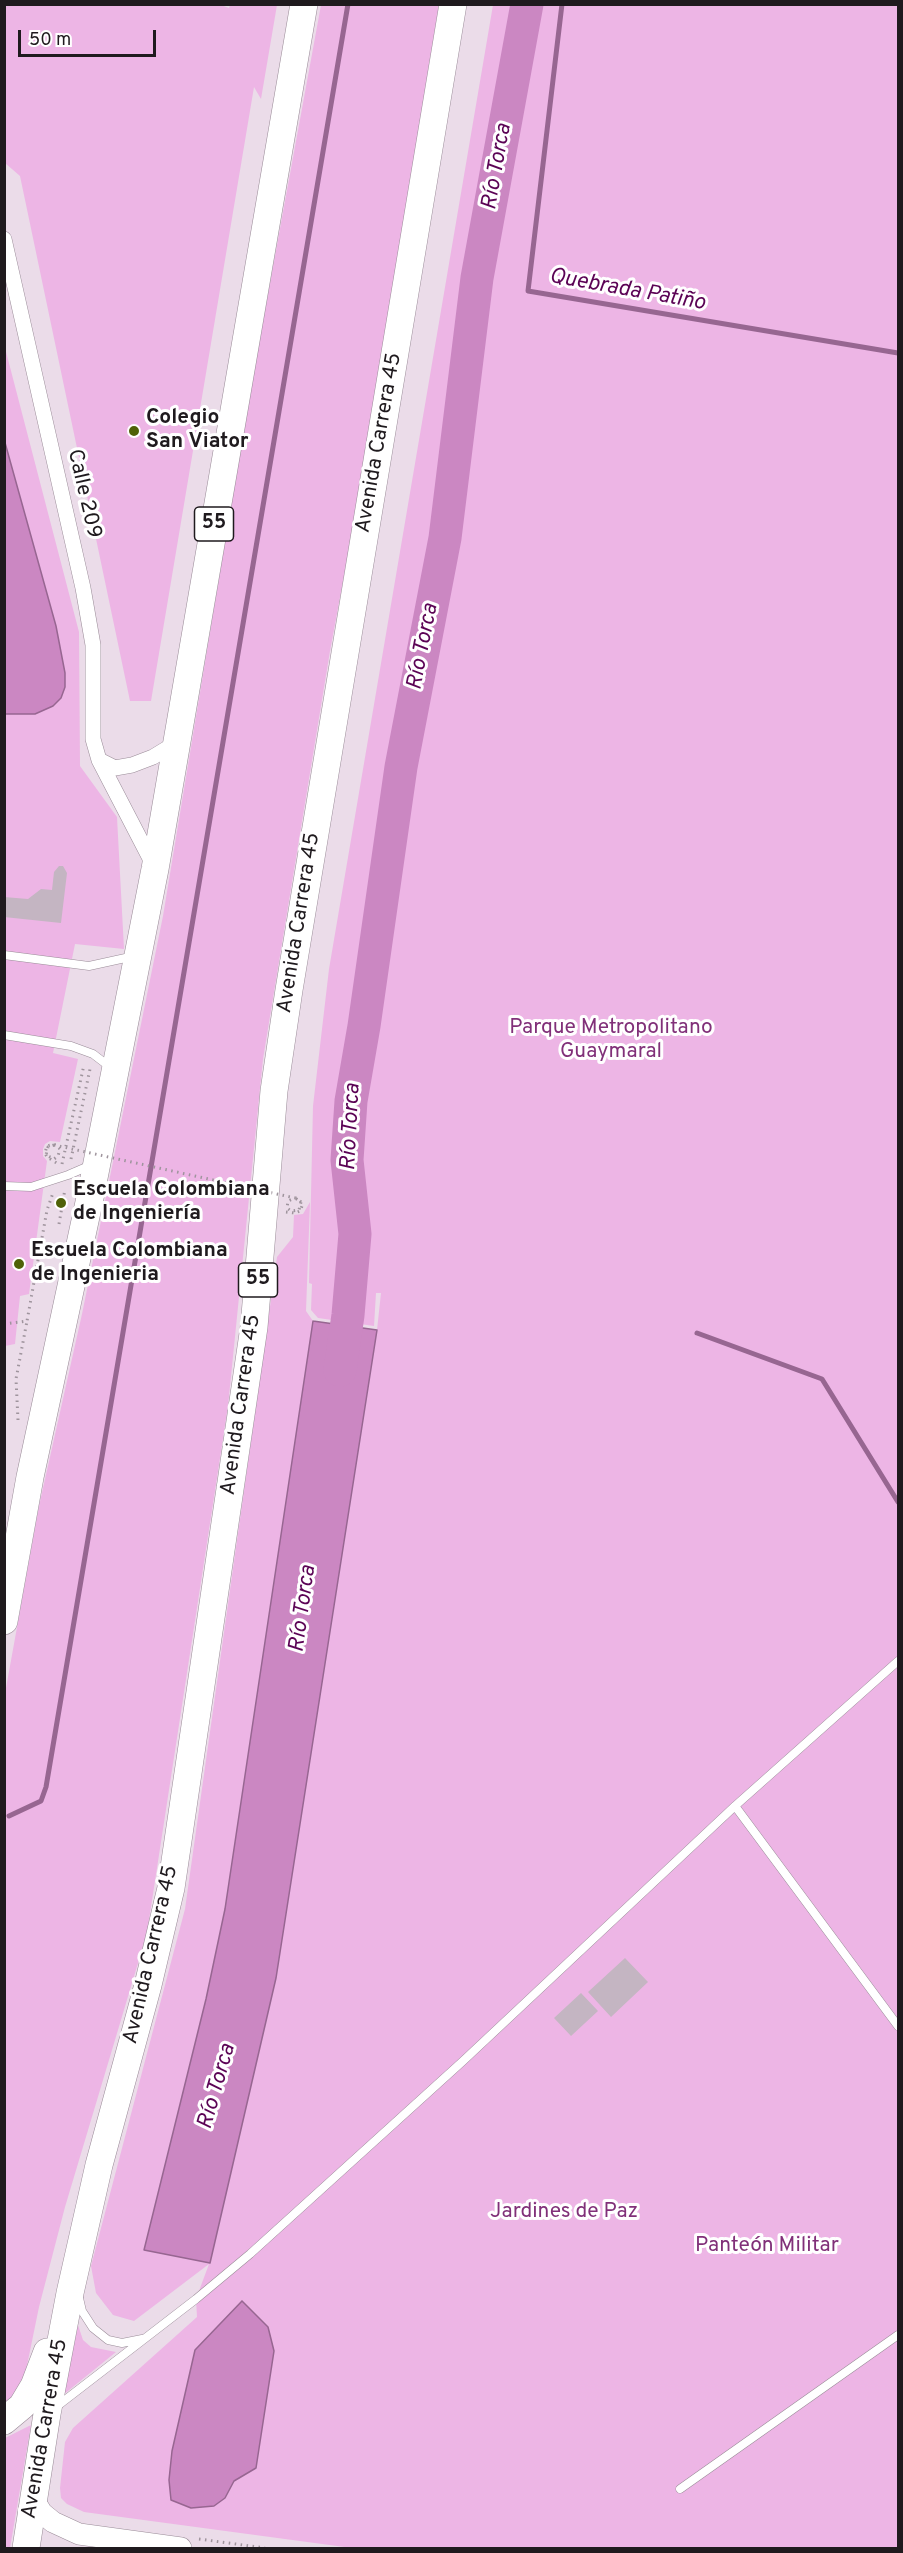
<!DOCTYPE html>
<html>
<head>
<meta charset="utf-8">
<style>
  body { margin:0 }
  #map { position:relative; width:903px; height:2553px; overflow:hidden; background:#ebdce9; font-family:Overpass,sans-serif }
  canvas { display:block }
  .frame { position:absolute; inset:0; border:6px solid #1f1a1e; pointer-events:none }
  .scale { position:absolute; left:18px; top:30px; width:138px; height:27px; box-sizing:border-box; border:3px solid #1f1a1e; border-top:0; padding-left:8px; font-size:18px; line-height:21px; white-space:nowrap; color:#1f1a1e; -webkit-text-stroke:4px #fff; paint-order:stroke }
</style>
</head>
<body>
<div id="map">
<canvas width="903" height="2553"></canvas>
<div class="frame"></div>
<div class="scale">50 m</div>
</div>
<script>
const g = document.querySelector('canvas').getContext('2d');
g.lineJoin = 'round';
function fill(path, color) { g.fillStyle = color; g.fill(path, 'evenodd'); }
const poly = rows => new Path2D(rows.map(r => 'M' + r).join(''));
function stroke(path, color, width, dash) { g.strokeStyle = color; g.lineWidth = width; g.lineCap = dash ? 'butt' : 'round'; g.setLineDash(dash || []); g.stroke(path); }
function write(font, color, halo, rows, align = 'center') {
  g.font = font + ' Overpass,sans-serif'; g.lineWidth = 6; g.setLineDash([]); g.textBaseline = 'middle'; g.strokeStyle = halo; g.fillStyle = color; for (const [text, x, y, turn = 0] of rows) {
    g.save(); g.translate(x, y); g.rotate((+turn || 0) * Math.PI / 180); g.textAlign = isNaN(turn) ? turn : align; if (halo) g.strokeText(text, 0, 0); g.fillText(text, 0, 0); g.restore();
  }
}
fill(poly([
  [221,5,229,8,230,5,277,5,261,99,254,87,151,701,130,701,20,176,5,163,5,5],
  [321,5,439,5,355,517,330,651,263,1059,228,1406,147,1933,65,2207,39,2307,23,2385,5,2408,4,1699,39,1506,82,1314,163,916,248,403],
  [493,5,898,5,898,2548,352,2548,84,2512,67,2504,61,2498,60,2488,65,2442,73,2428,197,2317,196,2299,209,2264,134,2321,113,2315,96,2293,91,2266,185,1909,277,1257,293,1237,294,1215,303,1214,310,1202,306,1311,313,1321,225,1909,206,1999,145,2250,210,2263,377,1330,381,1293,376,1293,374,1326,318,1318,311,1310,312,1284,309,1283,313,1106,329,969],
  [4,344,79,632,80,766,117,817,124,949,75,944,53,1053,78,1059,60,1142,50,1141,45,1144,43,1149,43,1156,47,1161,29,1294,20,1296,15,1344,5,1346],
  [78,2325,83,2340,91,2347,116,2352,63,2395],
  [31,2425,10,2548,5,2548,5,2438]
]), '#edb5e5');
const water = poly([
  [4,439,56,626,65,673,65,687,61,698,53,706,35,714,5,714,4,439],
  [313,1321,377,1330,276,1978,210,2263,144,2250,206,1999,225,1909,313,1321],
  [242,2301,268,2327,274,2351,256,2468,234,2481,225,2498,214,2506,191,2508,171,2500,169,2480,172,2451,195,2350,242,2301]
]);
fill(water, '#cb87c2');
stroke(water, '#976691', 1.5);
stroke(poly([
  [562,4,528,291,898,353],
  [697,1333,822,1379,898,1502],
  [9,1816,41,1801,46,1787,348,4]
]), '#976691', 5);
stroke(poly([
  [340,1370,348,1315,355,1234,347,1160,351,1101,364,1026,401,767,445,538,477,278,527,4]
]), '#cb87c2', 33);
fill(poly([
  [59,866,63,866,67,873,61,923,4,917,4,897,28,899,41,889,52,890,54,872],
  [625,1958,648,1982,611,2017,588,1992],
  [581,1993,598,2011,571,2036,554,2018]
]), '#c4b5c2');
const lane = poly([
  [4,955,89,966,130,957],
  [4,1035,71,1046,93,1054,110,1067],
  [4,1186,31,1187,68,1175,89,1166],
  [735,1806,898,2026],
  [79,2298,82,2311,93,2328,108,2340,122,2343,142,2339],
  [56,2407,196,2299,250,2254,463,2061,735,1806,898,1661],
  [680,2489,898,2335]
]);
const street = poly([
  [4,239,83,588,93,645,93,739,99,760,154,866],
  [99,760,115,768,132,765,153,757,176,743]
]);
const secondary = poly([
  [34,2500,42,2513,53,2522,79,2534,181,2548]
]);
const highway = poly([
  [4,1621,30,1477,91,1193,155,869,304,4],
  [4,2421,22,2406,34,2386,47,2352],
  [26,2548,47,2414,70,2293,99,2165,148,1985,171,1888,254,1327,274,1091,289,990,453,4]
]);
stroke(lane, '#9a8c98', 9);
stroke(street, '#9a8c98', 16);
stroke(secondary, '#9a8c98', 22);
stroke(highway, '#9a8c98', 28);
stroke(poly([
  [54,1145,48,1147,46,1155,54,1159,58,1156,60,1149,54,1144,47,1146,45,1153,47,1157,60,1165],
  [71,1159,90,1069],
  [62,1164,84,1065],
  [286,1212,295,1213,300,1211,301,1209,302,1206,301,1202,297,1198,295,1198,288,1201,287,1208,291,1211,299,1210,301,1202,295,1198],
  [59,1224,65,1189],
  [4,1324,27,1321,47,1210,53,1193],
  [18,1420,16,1379,27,1321],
  [199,2539,265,2548]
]), '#9f949d', 3, [1.5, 4.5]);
stroke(lane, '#fff', 8);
stroke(street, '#fff', 15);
stroke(secondary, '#fff', 21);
stroke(highway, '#fff', 27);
stroke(poly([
  [54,1145,295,1198]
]), '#9f949d', 3, [1.5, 4.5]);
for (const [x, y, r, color] of [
  [134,431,6,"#4f6108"],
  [61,1203,6,"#4f6108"],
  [19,1264,6,"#4f6108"]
]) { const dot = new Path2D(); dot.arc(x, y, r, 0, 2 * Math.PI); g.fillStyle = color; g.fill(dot); stroke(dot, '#fff', 2); }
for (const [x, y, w] of [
  [214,524,39],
  [258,1280,39]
]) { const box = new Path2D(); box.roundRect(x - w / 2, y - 17, w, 34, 4.5); g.fillStyle = '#fff'; g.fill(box); stroke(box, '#1f1a1e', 1.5); }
write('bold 20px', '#1f1a1e', null, [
  ["55",214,524],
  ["55",258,1280]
]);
write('bold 21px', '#1f1a1e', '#fff', [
  ["Colegio",146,419],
  ["San Viator",146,443],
  ["Escuela Colombiana",73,1191],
  ["de Ingeniería",73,1215],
  ["Escuela Colombiana",31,1252],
  ["de Ingenieria",31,1276]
], 'left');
write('21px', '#1f1a1e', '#fff', [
  ["Avenida Carrera 45",380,443,-80],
  ["Calle 209",83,494,77],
  ["Avenida Carrera 45",300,923,-81],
  ["Avenida Carrera 45",242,1405,-82],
  ["Avenida Carrera 45",152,1955,-77],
  ["Avenida Carrera 45",46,2429,-80]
]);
write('21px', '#813079', '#fff', [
  ["Parque Metropolitano",611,1029],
  ["Guaymaral",611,1053],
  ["Jardines de Paz",564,2213],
  ["Panteón Militar",767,2247]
]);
write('italic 22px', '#5b0355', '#fff', [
  ["Río Torca",498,167,-80],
  ["Quebrada Patiño",627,291,10],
  ["Río Torca",424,647,-79],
  ["Río Torca",352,1127,-87],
  ["Río Torca",304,1609,-82],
  ["Río Torca",218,2087,-74]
]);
</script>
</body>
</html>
